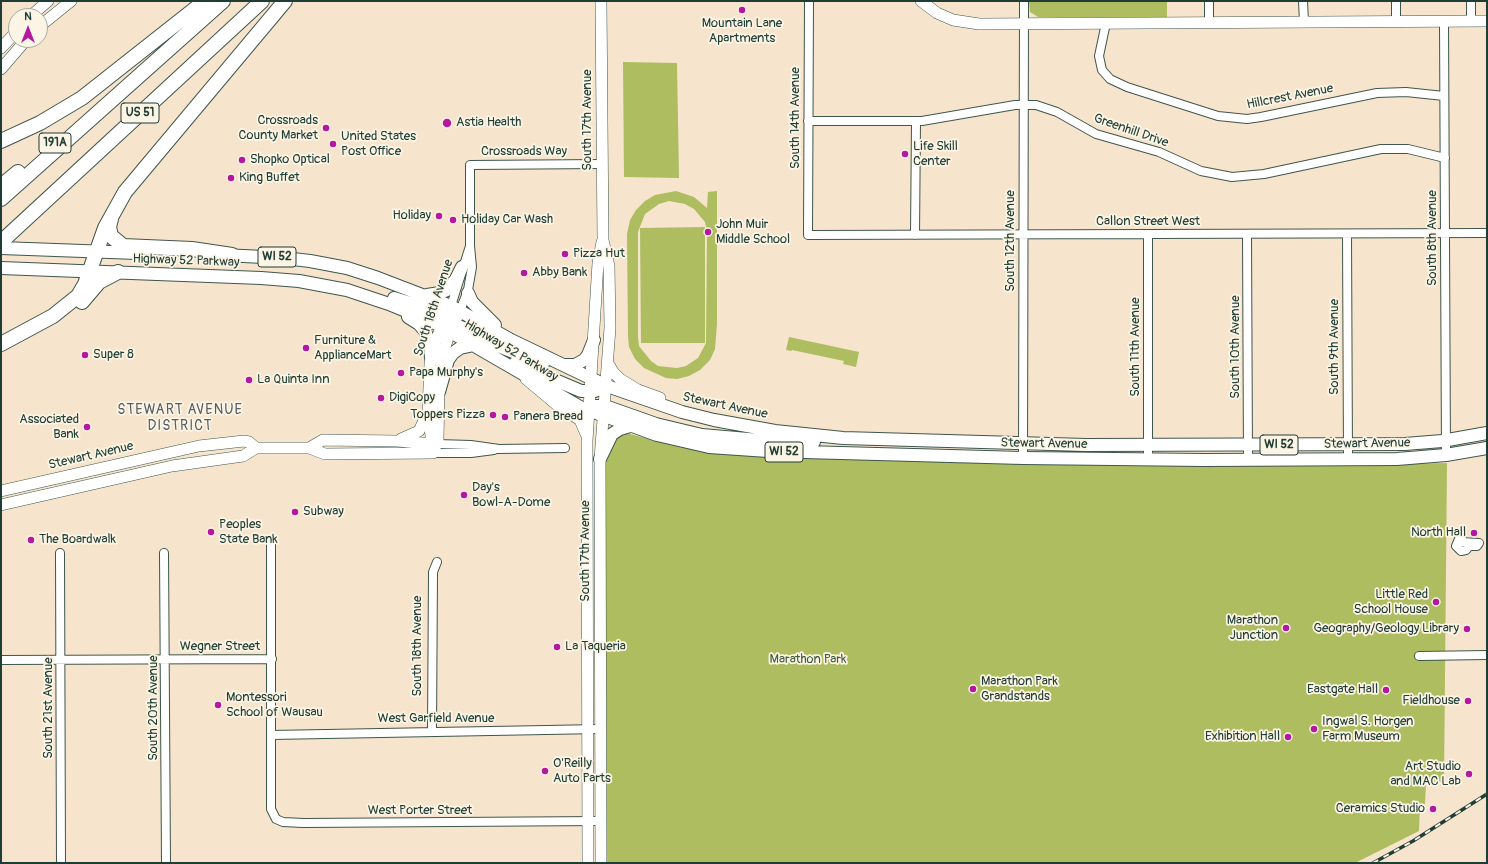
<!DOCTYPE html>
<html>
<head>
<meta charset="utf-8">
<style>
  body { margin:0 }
  #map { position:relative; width:1488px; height:864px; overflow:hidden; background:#f7e4cc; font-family:Pangolin,sans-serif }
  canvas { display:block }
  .frame { position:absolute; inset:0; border:2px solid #1f3d34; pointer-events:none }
  .north { position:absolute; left:8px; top:8px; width:40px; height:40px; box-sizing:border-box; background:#fcf5e5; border:1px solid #a4ab9e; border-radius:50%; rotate:0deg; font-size:11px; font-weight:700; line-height:16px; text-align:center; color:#1f3d34 }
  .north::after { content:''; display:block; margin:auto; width:14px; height:18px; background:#b5179e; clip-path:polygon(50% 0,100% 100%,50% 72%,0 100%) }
</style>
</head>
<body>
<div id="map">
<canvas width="1488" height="864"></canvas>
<div class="frame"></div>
<div class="north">N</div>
</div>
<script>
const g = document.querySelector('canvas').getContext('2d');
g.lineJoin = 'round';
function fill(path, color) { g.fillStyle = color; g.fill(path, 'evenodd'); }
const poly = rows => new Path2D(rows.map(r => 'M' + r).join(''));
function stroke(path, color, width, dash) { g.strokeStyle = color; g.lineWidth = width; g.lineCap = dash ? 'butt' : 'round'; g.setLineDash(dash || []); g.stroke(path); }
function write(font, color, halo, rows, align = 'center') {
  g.font = font + ' Pangolin,sans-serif'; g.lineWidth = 3.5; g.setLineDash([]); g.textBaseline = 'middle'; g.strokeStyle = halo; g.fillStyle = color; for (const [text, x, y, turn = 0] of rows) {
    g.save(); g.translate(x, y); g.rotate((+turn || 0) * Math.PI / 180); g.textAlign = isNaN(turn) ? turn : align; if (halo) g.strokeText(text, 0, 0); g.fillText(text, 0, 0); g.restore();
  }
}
fill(poly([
  [1029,1,1167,1,1167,17,1038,17,1030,12],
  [623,62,677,63,679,178,624,177],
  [676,191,694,197,707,208,708,192,717,191,717,324,715,349,710,360,700,370,689,376,677,379,666,378,644,368,635,359,629,347,628,336,627,234,630,220,636,210,645,201,655,195],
  [669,201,685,204,694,209,705,222,707,231,706,343,698,358,686,366,677,368,658,366,651,361,639,346,638,337,638,232,645,214,659,204],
  [705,227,705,343,641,343,640,228],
  [789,337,859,352,856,367,843,364,844,361,792,350,791,351,786,350],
  [623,434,630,434,679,447,750,456,1043,464,1393,464,1447,463,1444,782,1426,782,1425,804,1420,804,1419,831,1355,863,606,863,605,467,606,459,613,440]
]), '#aebd60');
const street = poly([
  [809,1,808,235,1487,233],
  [1209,1,1209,23],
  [1303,1,1304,22],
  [1396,1,1396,22],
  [1471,1,1471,21],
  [1444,22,1446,455],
  [1106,23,1099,56,1102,70,1110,79,1127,87,1218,116,1247,119,1261,117,1377,93,1406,92,1444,96],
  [808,121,922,121,1015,105,1036,105,1057,112,1096,134,1159,152,1201,171,1232,177,1264,174,1381,149,1408,149,1445,158],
  [1247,234,1248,460],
  [1347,234,1348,459],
  [915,235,916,122],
  [451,306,470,246],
  [460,311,468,290,472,267,470,246,470,165,602,164],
  [437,444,471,445,499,449,565,448],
  [433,453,471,453,494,450],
  [1023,458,1024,1],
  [1148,460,1148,234],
  [1459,539,1462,539,1462,542,1479,543,1477,546,1469,546,1466,550,1461,551,1456,546,1459,539],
  [271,543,271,809,276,819,283,822,303,823,601,821],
  [60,553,61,863],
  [164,553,166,863],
  [1419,656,1487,655],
  [1,660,272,659],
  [432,731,433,572,437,562],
  [271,735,601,729]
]);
const secondary = poly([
  [601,1,603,240,609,266,610,328,600,459,601,863],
  [921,1,937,13,953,20,979,24,1487,21],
  [31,16,48,1],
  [40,26,71,1],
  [1,48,16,32],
  [1,69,26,40],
  [608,363,613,372,620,379,638,390,660,398],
  [526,379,557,405,580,420,586,434],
  [401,439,419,431,427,414],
  [309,448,323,440,397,441,436,444],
  [433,453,428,410,430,364,435,342,451,306],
  [433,453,438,440,439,384,442,357,450,331,460,311],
  [1,491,199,446,244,441,249,442,256,448],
  [1,505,172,466,243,456,256,448,309,448,325,454,433,453],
  [588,863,587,441,598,263,602,242]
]);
const primary = poly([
  [1,248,137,253],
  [223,255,284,258,310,261,347,268,378,278,451,306,511,340,607,386,682,412,714,420,775,431,843,438,1086,445,1405,444,1442,441,1487,433],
  [1,268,261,278,299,281,347,290,389,304,435,323,580,407,657,435,709,447,768,451,1023,458,1205,460,1397,459,1446,455,1487,448],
  [468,293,472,302,495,325],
  [427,295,440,293,447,290,456,279,462,267],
  [394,298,442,313,460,311],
  [408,317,419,324,425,331,430,344,431,358],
  [442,327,461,327,493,344,543,364],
  [515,363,581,391,595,391,607,386],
  [564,365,575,365,584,360,588,355,594,340],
  [439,392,448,360,453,353,460,348,474,345],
  [589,410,594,406,605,406,656,424,702,435,782,442,814,442],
  [600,459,612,434,620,429,630,426]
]);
const highway = poly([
  [1,141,40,123,82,98,205,1],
  [1,186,18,172],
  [1,199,223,1],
  [111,219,109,227,111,236,123,246,192,249,232,255],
  [1,242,262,1],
  [82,302,99,282,118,272],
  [1,344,53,316,78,296,85,284,105,228,125,192,285,1]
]);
stroke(street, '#3f564b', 10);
stroke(secondary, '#3f564b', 12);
stroke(primary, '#3f564b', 14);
stroke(highway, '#3f564b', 16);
stroke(street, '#fff', 8);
stroke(secondary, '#fff', 11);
stroke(primary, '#fff', 12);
stroke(highway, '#fff', 14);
const rail = poly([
  [1373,863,1413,841,1487,794]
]);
stroke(rail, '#1f3d34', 3.5);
stroke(rail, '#fcf5e5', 2, [6]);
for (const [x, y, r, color] of [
  [742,10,4,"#b5179e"],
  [447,123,5,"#b5179e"],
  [326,128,4,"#b5179e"],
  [333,144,4,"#b5179e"],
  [905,154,4,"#b5179e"],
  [242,160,4,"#b5179e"],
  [231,178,4,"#b5179e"],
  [439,216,4,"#b5179e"],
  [453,220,4,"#b5179e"],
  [708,232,4,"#b5179e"],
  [565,254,4,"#b5179e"],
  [524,273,4,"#b5179e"],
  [306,348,4,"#b5179e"],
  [85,355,4,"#b5179e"],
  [401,373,4,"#b5179e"],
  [249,380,4,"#b5179e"],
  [381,398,4,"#b5179e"],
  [493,415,4,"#b5179e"],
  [505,417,4,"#b5179e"],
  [87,427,4,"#b5179e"],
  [464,495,4,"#b5179e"],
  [295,512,4,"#b5179e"],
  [211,532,4,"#b5179e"],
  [1474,533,4,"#b5179e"],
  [31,540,4,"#b5179e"],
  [1436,602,4,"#b5179e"],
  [1286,628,4,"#b5179e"],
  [1467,629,4,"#b5179e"],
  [557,647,4,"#b5179e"],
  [973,689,4,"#b5179e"],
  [1386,690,4,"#b5179e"],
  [1468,701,4,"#b5179e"],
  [218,705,4,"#b5179e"],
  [1314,729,4,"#b5179e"],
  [1288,737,4,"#b5179e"],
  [545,771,4,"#b5179e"],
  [1469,774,4,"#b5179e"],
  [1433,809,4,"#b5179e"]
]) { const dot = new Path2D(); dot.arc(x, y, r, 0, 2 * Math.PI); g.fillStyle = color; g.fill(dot); stroke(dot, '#fcf5e5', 1.5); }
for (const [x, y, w] of [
  [140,113,38],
  [55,143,32],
  [277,257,38],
  [1279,445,38],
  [784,452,38]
]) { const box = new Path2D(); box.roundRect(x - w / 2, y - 10, w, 20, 3); g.fillStyle = '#fcf5e5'; g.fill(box); stroke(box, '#1f3d34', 1); }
write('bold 12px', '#1f3d34', null, [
  ["US 51",140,113],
  ["191A",55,143],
  ["WI 52",277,257],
  ["WI 52",1279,445],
  ["WI 52",784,452]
]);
write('13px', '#1f3d34', '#fcf5e5', [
  ["Mountain Lane",742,24,"center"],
  ["Apartments",742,39,"center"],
  ["Crossroads",318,121,"right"],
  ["County Market",318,136,"right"],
  ["Astia Health",456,123],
  ["United States",341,137],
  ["Post Office",341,152],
  ["Life Skill",913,147],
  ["Center",913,162],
  ["Shopko Optical",250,160],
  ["King Buffet",239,178],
  ["Holiday",431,216,"right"],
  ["Holiday Car Wash",461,220],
  ["John Muir",716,225],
  ["Middle School",716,240],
  ["Pizza Hut",573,254],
  ["Abby Bank",532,273],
  ["Furniture &",314,341],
  ["ApplianceMart",314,356],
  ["Super 8",93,355],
  ["Papa Murphy's",409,373],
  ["La Quinta Inn",257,380],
  ["DigiCopy",389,398],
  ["Toppers Pizza",485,415,"right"],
  ["Panera Bread",513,417],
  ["Associated",79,420,"right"],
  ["Bank",79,435,"right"],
  ["Day's",472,488],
  ["Bowl-A-Dome",472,503],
  ["Subway",303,512],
  ["Peoples",219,525],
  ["State Bank",219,540],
  ["North Hall",1466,533,"right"],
  ["The Boardwalk",39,540],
  ["Little Red",1428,595,"right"],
  ["School House",1428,610,"right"],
  ["Marathon",1278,621,"right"],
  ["Junction",1278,636,"right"],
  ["Geography/Geology Library",1459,629,"right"],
  ["La Taqueria",565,647],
  ["Marathon Park",981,682],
  ["Grandstands",981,697],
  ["Eastgate Hall",1378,690,"right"],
  ["Montessori",226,698],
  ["School of Wausau",226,713],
  ["Fieldhouse",1460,701,"right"],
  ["Ingwal S. Horgen",1322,722],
  ["Farm Museum",1322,737],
  ["Exhibition Hall",1280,737,"right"],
  ["O'Reilly",553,764],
  ["Auto Parts",553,779],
  ["Art Studio",1461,767,"right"],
  ["and MAC Lab",1461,782,"right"],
  ["Ceramics Studio",1425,809,"right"]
], 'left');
write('13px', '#1f3d34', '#fcf5e5', [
  ["Hillcrest Avenue",1290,97,-11],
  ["South 14th Avenue",796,118,-90],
  ["South 17th Avenue",588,120,-90],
  ["Greenhill Drive",1131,131,19],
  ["Crossroads Way",524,152],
  ["Callon Street West",1148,222],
  ["South 8th Avenue",1433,238,-90],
  ["South 12th Avenue",1011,241,-90],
  ["Highway 52 Parkway",186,261,2],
  ["South 18th Avenue",434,308,-72],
  ["South 11th Avenue",1136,347,-90],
  ["South 10th Avenue",1236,347,-90],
  ["South 9th Avenue",1335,347,-90],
  ["Highway 52 Parkway",511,351,31],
  ["Stewart Avenue",725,406,12],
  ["Stewart Avenue",1044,444,1],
  ["Stewart Avenue",1367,444,-1],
  ["Stewart Avenue",91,456,-13],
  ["South 17th Avenue",586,551,-90],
  ["South 18th Avenue",418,646,-90],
  ["Wegner Street",220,647],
  ["South 21st Avenue",49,708,-90],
  ["South 20th Avenue",154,708,-90],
  ["West Garfield Avenue",436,719],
  ["West Porter Street",420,811]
]);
write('13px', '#435d3f', '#fcf5e5', [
  ["Marathon Park",808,660]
]);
g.letterSpacing = '1px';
write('14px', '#545d65', '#fcf5e5', [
  ["STEWART AVENUE",180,410],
  ["DISTRICT",180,426]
]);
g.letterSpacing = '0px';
</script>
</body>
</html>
